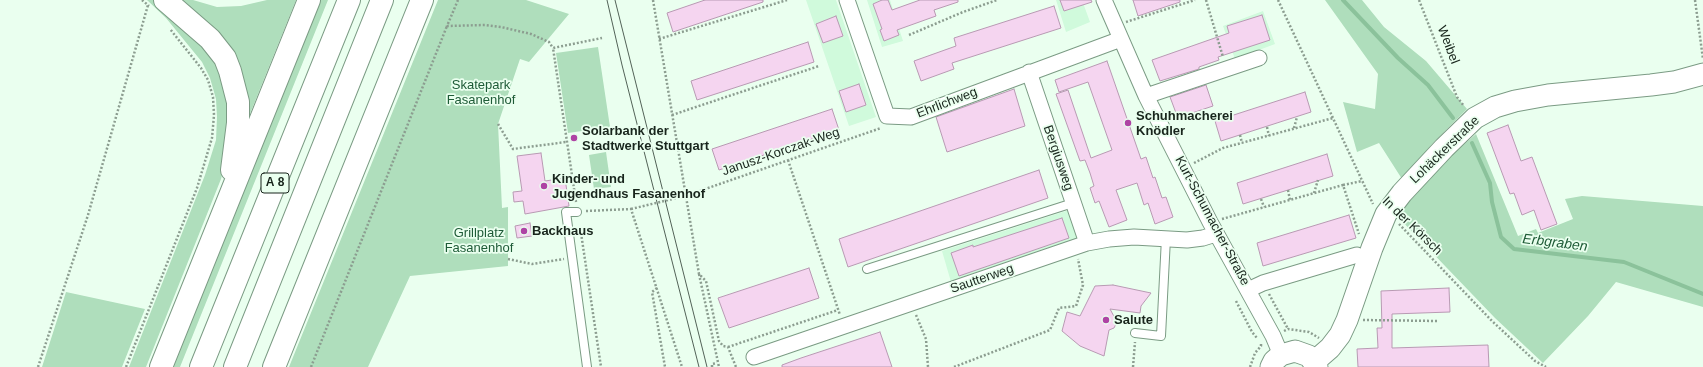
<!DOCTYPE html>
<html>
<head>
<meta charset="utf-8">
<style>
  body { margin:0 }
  canvas { display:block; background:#eaffef }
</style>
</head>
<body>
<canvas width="1703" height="367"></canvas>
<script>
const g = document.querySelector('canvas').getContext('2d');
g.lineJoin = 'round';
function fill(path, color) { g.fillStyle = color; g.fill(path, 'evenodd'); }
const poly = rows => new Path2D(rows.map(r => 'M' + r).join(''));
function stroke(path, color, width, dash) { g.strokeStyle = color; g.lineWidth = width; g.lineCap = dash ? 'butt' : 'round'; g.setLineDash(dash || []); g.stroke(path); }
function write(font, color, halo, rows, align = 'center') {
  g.font = font + ' Helvetica,sans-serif'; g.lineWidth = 3.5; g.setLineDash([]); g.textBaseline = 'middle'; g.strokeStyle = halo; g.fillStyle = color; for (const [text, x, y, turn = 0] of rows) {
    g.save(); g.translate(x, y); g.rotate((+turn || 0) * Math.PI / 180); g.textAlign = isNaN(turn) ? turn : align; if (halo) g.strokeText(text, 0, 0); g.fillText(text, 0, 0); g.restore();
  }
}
fill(poly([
  [806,0,836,0,876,117,849,126],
  [867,0,890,0,903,41,882,47],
  [1056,0,1082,0,1090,22,1066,32],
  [1263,11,1275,44,1235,59,1223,26],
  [1069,210,1078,239,951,282,942,251]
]), '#d0fadc');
fill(poly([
  [147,0,154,0,201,37,228,80,229,149,221,179,146,367,129,367,205,175,216,140,217,117,216,99,210,78,202,62,166,18],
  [179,0,193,0,217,7,241,6,267,0,296,0,247,121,246,98],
  [318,0,328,0,180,367,170,367],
  [438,0,526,0,569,14,529,62,520,59,498,124,502,208,508,207,508,266,410,276,368,367,289,367],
  [1325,0,1362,0,1384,27,1426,61,1467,109,1433,143,1402,179,1379,143,1357,152,1343,102,1375,109,1378,74],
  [598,47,610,127,568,133,556,53],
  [1476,134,1518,236,1536,229,1538,233,1573,219,1565,199,1582,196,1703,206,1703,307,1616,282,1588,316,1543,363,1495,318,1397,216,1416,189,1438,167],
  [606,152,611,187,594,189,589,155],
  [66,292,145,309,122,367,42,367]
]), '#afdebc');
stroke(poly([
  [1343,0,1398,58,1428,85,1453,118],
  [1472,143,1490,183,1492,202,1501,237,1514,249,1624,262,1703,294]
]), '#8bc29b', 4);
const building = poly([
  [705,0,763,0,763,2,673,32,667,13,705,0],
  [882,0,888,0,892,10,920,0,958,0,958,2,934,10,936,16,897,30,899,35,884,41,880,30,882,29,873,4,882,0],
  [1060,0,1091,0,1092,2,1064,11,1060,0],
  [1133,0,1180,0,1180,2,1138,16,1133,0],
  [1054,6,1061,28,952,63,954,69,921,81,914,61,956,46,954,38,1054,6],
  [1262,15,1270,40,1218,57,1219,60,1199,67,1199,69,1160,81,1152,60,1229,33,1227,26,1262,15],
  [836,16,843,36,823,43,816,24,836,16],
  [808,42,814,62,697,100,691,81,808,42],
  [1107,61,1141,159,1146,157,1153,178,1155,177,1162,198,1166,197,1173,217,1155,224,1148,203,1144,205,1137,183,1116,190,1127,220,1109,227,1099,201,1095,203,1090,188,1094,186,1090,173,1085,160,1080,161,1056,94,1068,90,1091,158,1112,150,1088,82,1059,92,1055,80,1107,61],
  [859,84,866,105,846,112,839,91,859,84],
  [1206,85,1213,106,1189,114,1190,117,1179,121,1170,97,1206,85],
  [1014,89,1025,126,947,152,936,117,1014,89],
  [1305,92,1311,112,1221,141,1215,121,1305,92],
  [832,109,839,130,719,170,712,149,832,109],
  [1508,125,1521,161,1532,157,1557,224,1541,230,1534,210,1522,215,1514,193,1510,194,1487,133,1508,125],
  [541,153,545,181,565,178,569,206,525,214,523,201,514,202,513,192,522,191,517,156,541,153],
  [1327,154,1333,176,1243,204,1237,183,1327,154],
  [1039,170,1048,198,848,267,839,239,1039,170],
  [1349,215,1356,238,1263,266,1257,243,1349,215],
  [1062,218,1069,238,959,276,951,253,973,245,973,247,1062,218],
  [530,223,532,236,517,238,515,226,530,223],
  [809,268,819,298,729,328,718,298,809,268],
  [1113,285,1151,293,1141,306,1140,313,1110,309,1117,322,1114,328,1109,330,1104,356,1080,346,1062,331,1067,312,1080,316,1095,286,1113,285],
  [1449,288,1450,312,1392,314,1392,348,1488,345,1489,367,1358,367,1357,349,1378,348,1377,328,1382,328,1381,291,1449,288],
  [880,332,892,367,782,367,782,365,801,358,880,332]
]);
fill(building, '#f5d5f0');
stroke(building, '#b89ab3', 1);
const lane = poly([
  [577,212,566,212,587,367],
  [867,269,1073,203],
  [1135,333,1161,336,1166,238]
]);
const street = poly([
  [847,0,887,116,911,117,1121,39],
  [1104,0,1146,96,1210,222,1273,336,1281,355],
  [1029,72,1087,243],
  [1146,96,1259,58],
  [1248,290,1263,283,1357,255],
  [754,357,1087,243,1109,239,1134,237,1187,240,1203,238,1216,234]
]);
const secondary = poly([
  [1314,362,1330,348,1340,335,1347,320,1372,248,1386,214,1402,193,1444,148,1475,118,1495,107,1515,101,1548,95,1651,85,1674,82,1703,74],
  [1271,367,1274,361,1281,355,1295,351,1309,356,1317,367]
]);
const highway = poly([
  [165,0,210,39,225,58,230,71,238,102,238,123,232,170],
  [161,367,309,0],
  [201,367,349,0],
  [235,367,382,0],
  [274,367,422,0]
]);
stroke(lane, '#7b9b84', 10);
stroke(street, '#7b9b84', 17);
stroke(secondary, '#7b9b84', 23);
stroke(highway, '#7b9b84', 24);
stroke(poly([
  [142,0,149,6],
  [458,0,447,26,485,25,501,27,531,34,549,42,553,48],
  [653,0,699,274,706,281,719,341,723,346,728,347,736,367],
  [1206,0,1223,57],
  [1278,0,1373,204],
  [1419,0,1457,97,1464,106],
  [1695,0,1703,59],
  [1126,22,1195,0],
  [909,35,963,12,997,0],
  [659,39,787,0],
  [672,115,819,66],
  [498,124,513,149,566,142],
  [1267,127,1269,136],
  [1294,128,1297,117],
  [1240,135,1242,143],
  [788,160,840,315],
  [1194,163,1223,148,1333,118],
  [1343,185,1362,181],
  [1288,190,1290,200],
  [1314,193,1318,180],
  [685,196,881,128],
  [1261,199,1264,207],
  [576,202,553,48,602,38],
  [586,211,631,209,682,367],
  [1222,219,1343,185,1359,234],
  [1399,224,1492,321,1535,361,1546,367],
  [581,233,601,367],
  [508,259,532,264,564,259],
  [699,274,719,367],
  [657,288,652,292,665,367],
  [1269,294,1288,329],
  [1236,301,1252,332,1257,338],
  [916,315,926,339,928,367],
  [1363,320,1438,321],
  [1284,331,1288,329,1309,332,1319,338],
  [728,347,838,310],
  [38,367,88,215,148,5],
  [126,367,197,188,212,138,214,115,213,97,208,80,201,68,170,29],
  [311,367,447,26],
  [712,367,712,364,717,363],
  [954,367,1050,330,1059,308,1076,306,1083,285,1078,259],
  [1133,367,1135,342],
  [1250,367,1255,353,1261,346,1261,343]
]), '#8c9d90', 2.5, [2, 2]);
stroke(lane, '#fff', 8);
stroke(street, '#fff', 15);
stroke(secondary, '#fff', 21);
stroke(highway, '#fff', 22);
stroke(poly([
  [607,0,622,65,699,367],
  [615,0,707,367]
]), '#526257', 1);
stroke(poly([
  [631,209,685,196]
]), '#8c9d90', 2.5, [2, 2]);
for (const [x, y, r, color] of [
  [1128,123,4,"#ae43a4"],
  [574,138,4,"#ae43a4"],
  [544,186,4,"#ae43a4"],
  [524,231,4,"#ae43a4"],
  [1106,320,4,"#ae43a4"]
]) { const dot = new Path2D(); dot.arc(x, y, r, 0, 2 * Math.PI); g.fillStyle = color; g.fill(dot); stroke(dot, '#eaffef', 1.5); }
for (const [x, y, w] of [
  [275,183,28]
]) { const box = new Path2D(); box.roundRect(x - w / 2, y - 10, w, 20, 3); g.fillStyle = '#eaffef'; g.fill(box); stroke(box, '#18251c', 1); }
write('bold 12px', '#18251c', null, [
  ["A 8",275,183]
]);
write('13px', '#18251c', '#eaffef', [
  ["Weibel",1448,45,69],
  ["Ehrlichweg",947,103,-21],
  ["Lohäckerstraße",1445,150,-44],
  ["Janusz-Korczak-Weg",781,152,-19],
  ["Bergiusweg",1058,158,71],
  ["Kurt-Schumacher-Straße",1212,221,62],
  ["In der Körsch",1412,226,44],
  ["Sautterweg",982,279,-19]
]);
write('13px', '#1e5b37', '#eaffef', [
  ["Skatepark",481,85],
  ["Fasanenhof",481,100],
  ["Grillplatz",479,233],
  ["Fasanenhof",479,248]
]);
write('bold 13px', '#18251c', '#eaffef', [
  ["Schuhmacherei",1136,116],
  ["Knödler",1136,131],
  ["Solarbank der",582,131],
  ["Stadtwerke Stuttgart",582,146],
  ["Kinder- und",552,179],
  ["Jugendhaus Fasanenhof",552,194],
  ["Backhaus",532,231],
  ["Salute",1114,320]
], 'left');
write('italic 14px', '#1f5c37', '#eaffef', [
  ["Erbgraben",1555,243,7]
]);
</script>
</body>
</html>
